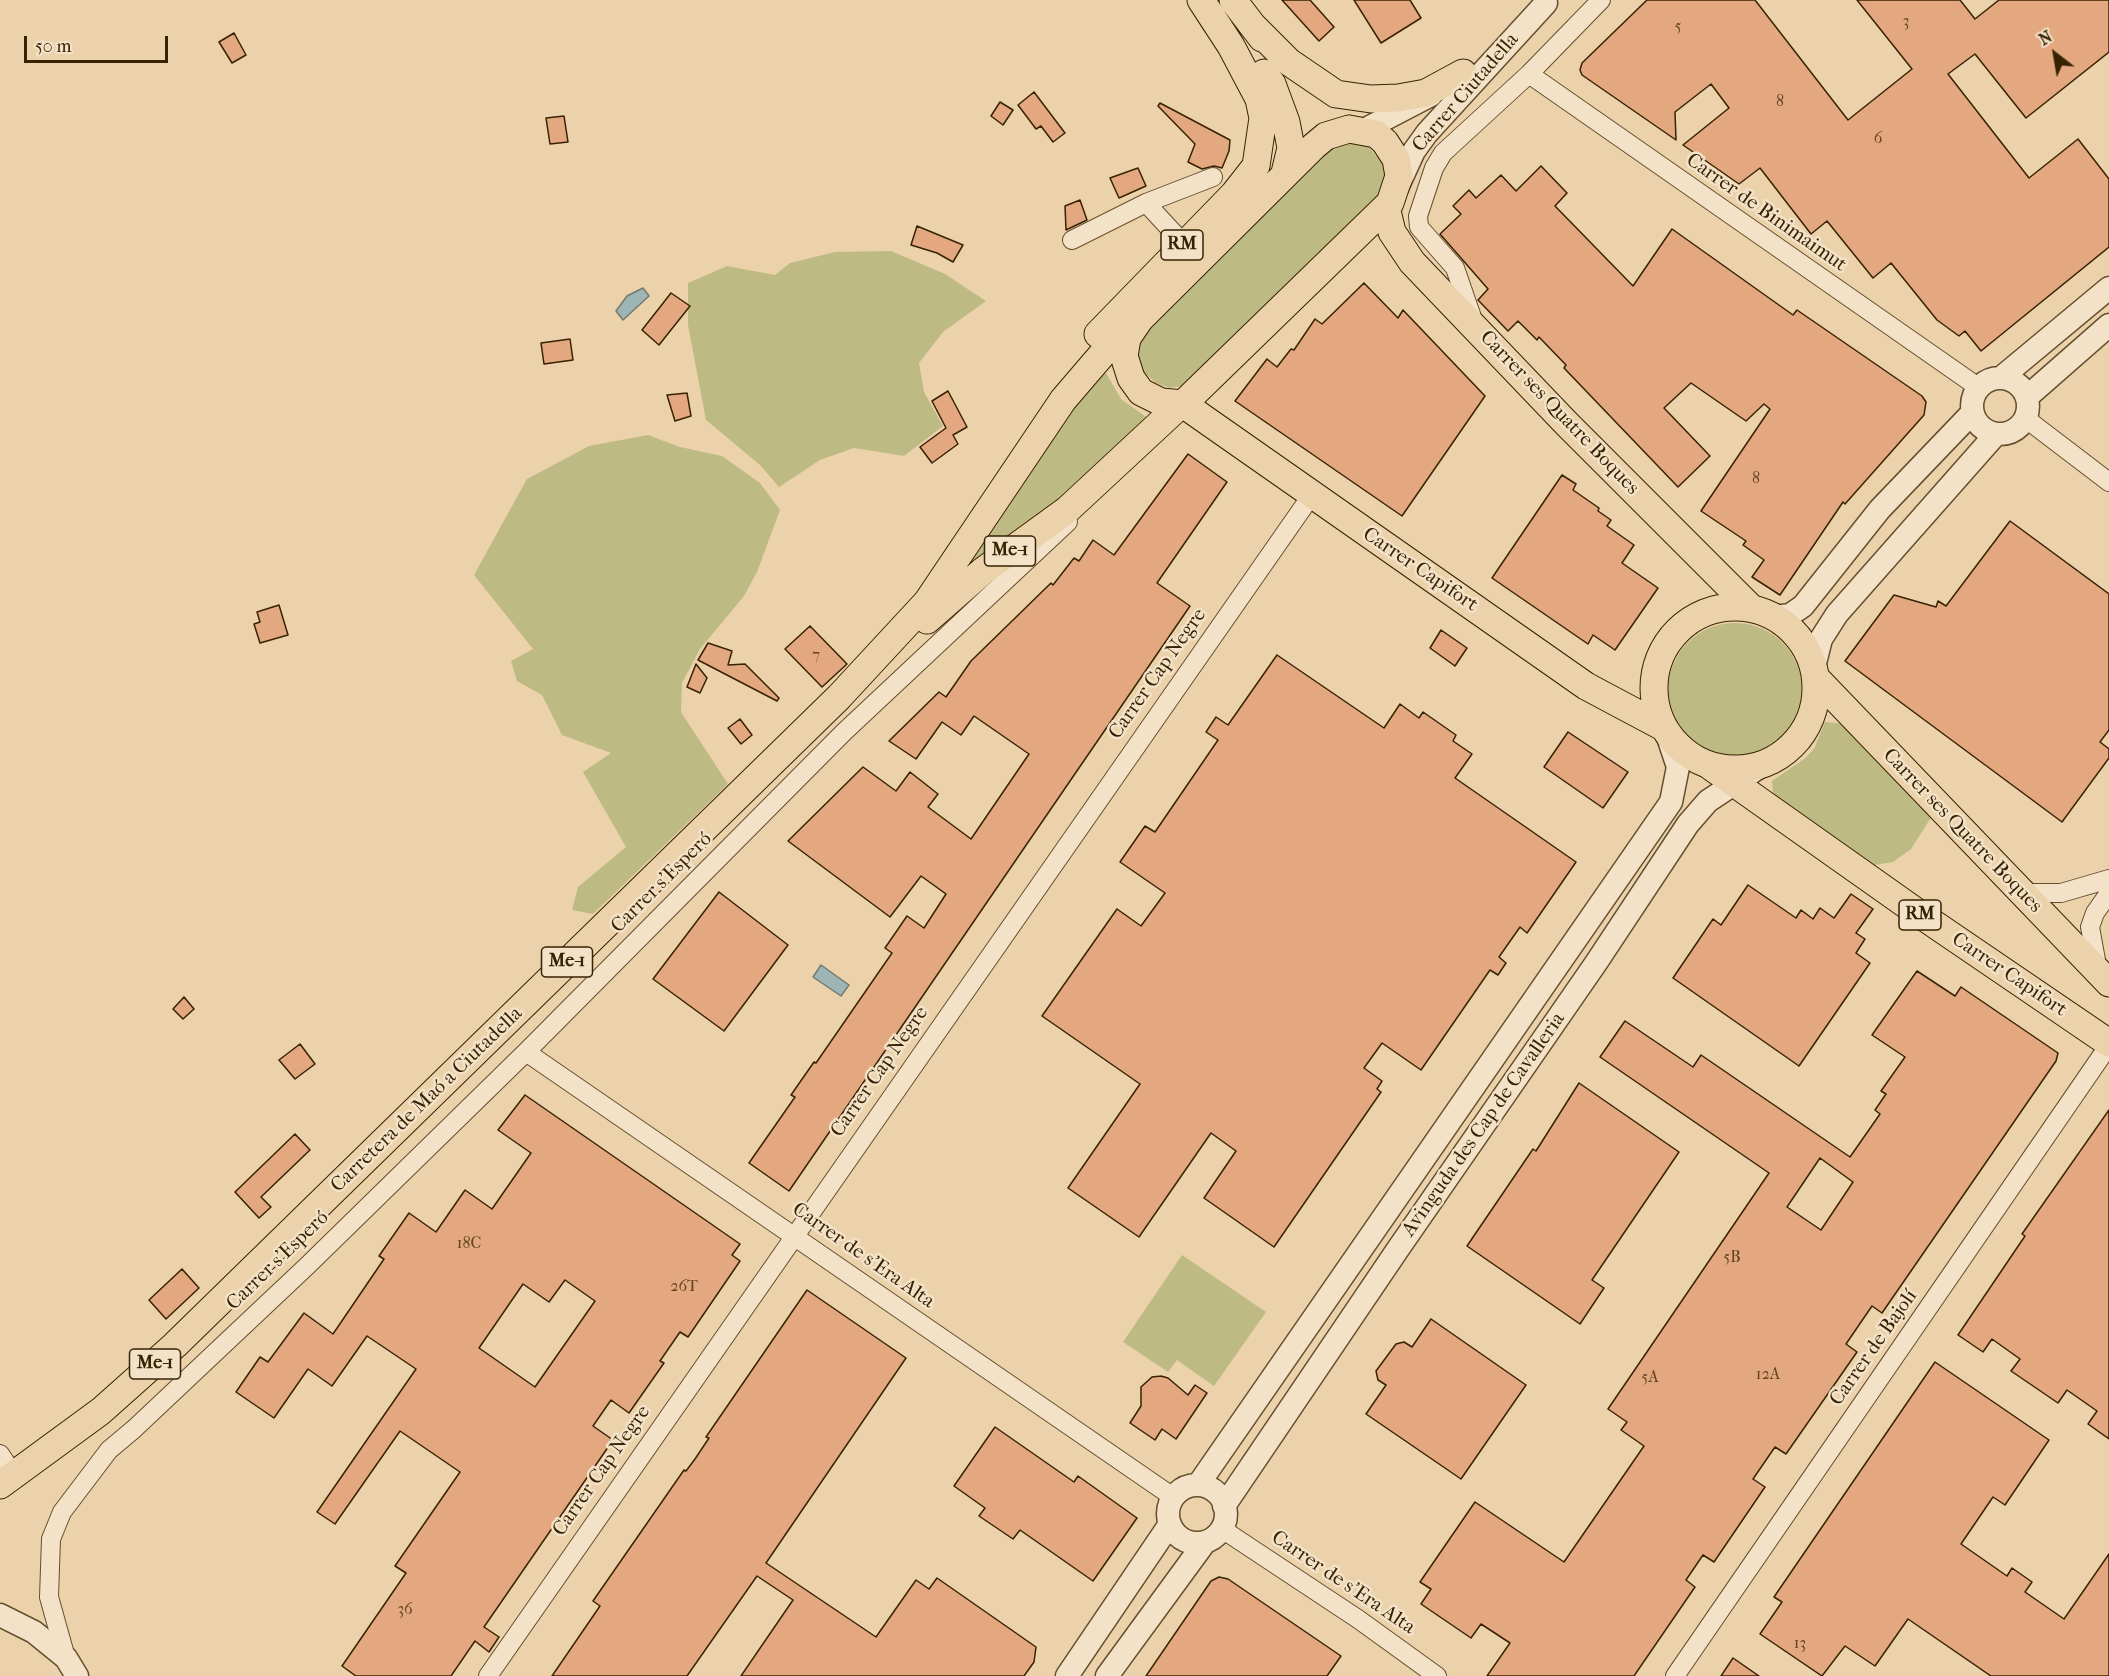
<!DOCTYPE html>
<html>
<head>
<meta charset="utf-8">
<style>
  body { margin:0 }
  #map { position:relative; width:2109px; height:1676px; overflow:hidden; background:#ecd2ab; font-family:"IM FELL French Canon",serif }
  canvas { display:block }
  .north { position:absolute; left:2025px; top:24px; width:60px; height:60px; -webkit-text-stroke:4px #f3e2c8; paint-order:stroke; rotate:329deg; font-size:16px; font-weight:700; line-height:24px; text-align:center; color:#372202 }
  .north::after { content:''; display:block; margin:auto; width:21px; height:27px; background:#372202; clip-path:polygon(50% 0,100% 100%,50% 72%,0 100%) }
  .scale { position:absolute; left:24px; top:36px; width:144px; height:27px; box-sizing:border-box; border:3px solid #372202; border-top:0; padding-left:8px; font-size:18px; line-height:21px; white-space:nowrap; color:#372202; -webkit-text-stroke:4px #f3e2c8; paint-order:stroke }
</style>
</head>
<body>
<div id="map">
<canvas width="2109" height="1676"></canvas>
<div class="north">N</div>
<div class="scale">50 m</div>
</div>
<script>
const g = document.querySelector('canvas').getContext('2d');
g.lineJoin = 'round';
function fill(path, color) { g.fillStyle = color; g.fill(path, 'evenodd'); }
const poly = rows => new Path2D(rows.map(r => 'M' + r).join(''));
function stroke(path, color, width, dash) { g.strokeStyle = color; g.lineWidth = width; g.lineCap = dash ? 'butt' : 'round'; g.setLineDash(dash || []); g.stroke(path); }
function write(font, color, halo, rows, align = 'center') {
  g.font = font + ' "IM FELL French Canon",serif'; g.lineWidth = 5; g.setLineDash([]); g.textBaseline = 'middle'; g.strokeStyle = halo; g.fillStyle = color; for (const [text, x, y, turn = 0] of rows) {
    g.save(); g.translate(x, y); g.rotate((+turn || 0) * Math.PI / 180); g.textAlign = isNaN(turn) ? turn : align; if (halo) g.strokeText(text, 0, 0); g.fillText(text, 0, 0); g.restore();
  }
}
fill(poly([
  [1341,142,1359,142,1369,147,1384,166,1385,185,1378,201,1188,385,1170,388,1156,383,1142,370,1137,356,1145,326,1323,152],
  [891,251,945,274,986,301,943,332,919,363,924,392,943,426,904,456,854,448,820,460,779,487,760,465,706,420,688,325,688,283,727,266,775,275,790,263,835,252],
  [1106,373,1121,399,1149,419,1071,497,967,568,1035,454,1093,381],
  [648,435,680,447,722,456,760,483,780,510,757,572,744,596,700,649,682,683,681,712,728,784,593,914,572,910,578,887,626,847,583,772,611,753,562,735,542,695,517,681,511,661,533,649,474,575,527,479,589,446],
  '1668 690a67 67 0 1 1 134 0a67 67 0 1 1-134 0Z',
  [1825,722,1846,724,1932,816,1911,849,1893,862,1869,866,1773,794,1772,781,1804,759,1814,749],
  [1182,1255,1266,1312,1214,1386,1177,1360,1168,1372,1123,1342]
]), '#beba84');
const water = poly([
  [643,288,649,296,623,320,616,311,627,296,643,288],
  [821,965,849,985,841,996,813,977,821,965]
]);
fill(water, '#9db5b5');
stroke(water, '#747a6d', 1.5);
const building = poly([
  [1282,0,1310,0,1334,27,1319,41,1282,0],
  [1354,0,1410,0,1421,18,1381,43,1354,0],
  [1647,0,1755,0,1848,120,1912,69,1857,0,1960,0,1975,19,1999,0,2109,0,2109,52,2026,118,1975,54,1948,74,2029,178,2078,139,2109,179,2109,247,1981,351,1965,331,1959,336,1937,320,1891,263,1873,278,1827,221,1811,234,1760,168,1739,184,1683,145,1729,108,1711,84,1675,112,1676,140,1582,75,1580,70,1582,63,1647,0],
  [234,33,246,55,232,63,219,42,234,33],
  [1034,92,1065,133,1053,142,1041,126,1036,129,1018,105,1034,92],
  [1000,102,1013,110,1003,125,991,116,1000,102],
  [1160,103,1230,140,1229,151,1222,168,1214,166,1202,169,1188,162,1195,144,1158,106,1160,103],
  [564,116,568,142,550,144,546,118,564,116],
  [1541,166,1567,193,1555,206,1633,286,1672,229,1793,315,1797,310,1922,396,1926,402,1924,415,1845,504,1843,502,1780,595,1752,577,1764,560,1743,545,1746,541,1701,511,1770,409,1764,404,1746,421,1691,383,1664,408,1710,456,1678,487,1564,368,1566,365,1539,337,1537,340,1518,321,1508,331,1478,300,1488,289,1440,234,1461,214,1453,206,1469,190,1476,198,1501,175,1516,191,1541,166],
  [1138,168,1146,186,1119,198,1110,178,1138,168],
  [1080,200,1087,220,1066,230,1065,206,1080,200],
  [917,226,963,245,953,262,937,253,911,245,917,226],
  [1364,283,1398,318,1403,310,1485,396,1402,516,1235,401,1267,359,1277,367,1291,349,1294,350,1315,319,1322,324,1364,283],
  [671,293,690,306,659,345,642,330,671,293],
  [570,339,573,360,544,364,541,343,570,339],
  [948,391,967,427,953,435,958,444,932,463,920,447,946,428,932,401,948,391],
  [687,393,691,416,675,421,667,395,687,393],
  [1188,454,1227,482,1157,583,1190,606,789,1191,749,1163,795,1097,791,1095,814,1062,816,1063,892,953,885,948,907,916,924,928,946,894,921,876,890,917,788,841,863,767,896,791,910,772,938,794,928,807,971,839,1029,754,974,716,961,735,942,722,916,759,889,741,939,692,946,697,971,661,1051,583,1053,585,1074,558,1079,561,1093,540,1114,555,1188,454],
  [1562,475,1576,484,1573,490,1599,508,1598,511,1611,520,1607,526,1634,545,1622,563,1658,588,1615,650,1593,635,1588,644,1492,578,1562,475],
  [2010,521,2109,594,2109,730,2100,742,2109,749,2109,758,2062,822,1845,661,1894,595,1936,607,1938,601,1946,606,2010,521],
  [279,605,288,635,260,643,254,624,260,622,257,612,279,605],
  [810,626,847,664,822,687,785,649,810,626],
  [1441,630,1467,648,1455,666,1430,648,1441,630],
  [708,643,732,651,728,665,745,664,779,698,777,701,698,660,708,643],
  [1277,655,1384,728,1400,704,1419,718,1423,712,1456,735,1453,741,1472,754,1455,778,1576,862,1527,933,1520,927,1499,957,1506,963,1498,975,1490,970,1421,1070,1382,1043,1364,1068,1382,1081,1377,1089,1381,1092,1274,1247,1204,1198,1236,1151,1211,1133,1139,1237,1068,1188,1140,1084,1042,1016,1117,909,1141,926,1165,893,1120,862,1145,826,1155,832,1218,740,1206,732,1216,717,1228,725,1277,655],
  [696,664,707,678,700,693,687,687,696,664],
  [740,719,752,735,741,744,728,728,740,719],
  [1568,732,1628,772,1603,808,1544,767,1568,732],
  [1748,885,1796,918,1801,910,1813,919,1820,908,1834,918,1851,894,1873,909,1856,933,1865,939,1856,953,1870,963,1799,1066,1673,978,1713,919,1721,925,1748,885],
  [719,892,788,945,724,1031,653,979,719,892],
  [1917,971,1955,996,1961,987,2058,1053,2056,1061,1882,1313,1872,1306,1846,1344,1857,1352,1786,1454,1775,1447,1753,1479,1765,1487,1714,1562,1703,1555,1686,1580,1695,1587,1634,1676,1487,1676,1510,1643,1481,1624,1471,1638,1421,1604,1431,1589,1420,1582,1475,1502,1564,1562,1644,1446,1621,1430,1627,1422,1608,1409,1769,1173,1600,1057,1625,1021,1693,1067,1701,1055,1850,1157,1880,1114,1875,1110,1886,1094,1881,1091,1905,1057,1872,1035,1917,971],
  [1820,1158,1853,1182,1821,1230,1787,1207,1820,1158],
  [184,997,194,1009,183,1019,173,1009,184,997],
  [300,1044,315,1064,295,1079,279,1060,300,1044],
  [1579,1083,1679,1152,1592,1280,1604,1288,1580,1324,1467,1246,1533,1149,1536,1151,1579,1083],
  [525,1095,740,1244,732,1255,740,1261,688,1337,680,1332,660,1361,664,1363,629,1413,611,1400,593,1426,613,1440,484,1627,499,1637,489,1652,475,1641,451,1676,356,1676,342,1666,406,1573,395,1566,460,1472,400,1431,335,1524,317,1512,416,1369,367,1336,332,1386,308,1369,274,1418,236,1392,260,1357,268,1362,304,1313,333,1334,384,1259,379,1256,409,1213,436,1232,465,1190,492,1209,531,1153,498,1130,525,1095],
  [565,1280,595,1301,535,1387,479,1348,523,1284,549,1302,565,1280],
  [2109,1110,2109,1439,2088,1424,2097,1411,2067,1390,2058,1403,2011,1371,2020,1359,1992,1339,1983,1352,1958,1335,2025,1236,2022,1234,2109,1110],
  [295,1134,310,1150,261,1197,271,1207,259,1218,235,1192,295,1134],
  [182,1269,199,1288,166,1319,149,1300,182,1269],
  [807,1290,906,1358,766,1563,876,1637,916,1580,929,1589,937,1578,1036,1647,1034,1662,1024,1676,741,1676,793,1600,757,1576,687,1676,552,1676,600,1606,593,1601,684,1470,686,1471,695,1459,709,1438,706,1437,807,1290],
  [1431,1319,1526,1385,1461,1479,1366,1414,1386,1385,1378,1380,1376,1371,1396,1344,1404,1342,1412,1347,1431,1319],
  [1935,1362,2049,1440,2005,1505,1993,1497,1961,1544,2007,1576,2012,1568,2032,1582,2025,1592,2064,1619,2109,1554,2109,1676,1991,1676,1908,1619,1875,1666,1845,1646,1822,1676,1760,1634,1782,1602,1774,1597,1935,1362],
  [1161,1376,1168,1378,1188,1395,1195,1385,1207,1393,1176,1439,1162,1429,1155,1440,1130,1423,1141,1406,1141,1387,1152,1377,1161,1376],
  [995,1427,1074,1482,1078,1476,1137,1518,1093,1581,1020,1530,1013,1539,979,1516,985,1508,954,1486,995,1427],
  [1219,1577,1228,1579,1341,1656,1327,1676,1146,1676,1211,1581,1219,1577],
  [1733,1658,1759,1676,1721,1676,1733,1658]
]);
fill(building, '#e3a87f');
stroke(building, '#372202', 1.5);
const minor = poly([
  [1529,74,1978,387],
  [1146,203,1213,177],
  [1072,240,1146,203,1184,244],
  [1474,323,1455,268,1419,227,1418,216,1434,168,1443,153,1529,74,1601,0],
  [2025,418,2109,482],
  [2022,893,2061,893,2109,879],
  [2098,971,2090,927,2095,913,2109,893],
  [526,1052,1173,1497],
  [0,1454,14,1475],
  [1222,1529,1358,1619,1437,1676],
  [66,1658,49,1597,51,1539,62,1512,109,1450,134,1429,307,1266,526,1052,844,732,1068,522],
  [488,1676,1311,496],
  [1675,1676,2109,1045]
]);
const tertiary = poly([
  [1364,130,1431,95],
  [1397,188,1414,151,1427,133,1546,3],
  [2002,377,2109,288],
  '1972 406a28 28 0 1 1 56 0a28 28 0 1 1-56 0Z',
  [2027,397,2109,325],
  [1775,617,1790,615,1803,606,1880,509,1972,413],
  [1814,667,1821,639,1837,614,1996,434],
  [1198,1485,1671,802,1678,767,1667,734],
  '1168 1514a29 29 0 1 1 58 0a29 29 0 1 1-58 0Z',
  [1224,1506,1398,1249,1596,963,1688,824,1708,801,1764,764],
  [0,1615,34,1632,66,1658,77,1676],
  [1067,1676,1170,1524],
  [1107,1676,1205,1542]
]);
const primary = poly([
  [1233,0,1262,38],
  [1251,24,1289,62,1336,94,1371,99,1398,98,1426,93,1463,73],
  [1264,73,1272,84,1286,122,1291,148,1285,173],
  [1349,129,1376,134,1385,142,1396,159,1399,176,1390,203,1183,404,1161,402,1141,392,1131,378,1124,356,1127,338,1140,319,1314,146,1326,136,1349,129],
  [1386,207,1392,232,1412,262,1566,423,1751,608],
  [1098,334,1234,194,1256,166,1263,118,1259,99,1231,46,1201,0],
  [1183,404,1586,686,1663,727],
  '1654 688a81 81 0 1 1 162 0a81 81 0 1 1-162 0Z',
  [927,620,983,571,1067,510,1180,405],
  [1816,678,2109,983],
  [1710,766,1918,913,2109,1043],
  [0,1485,101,1411,175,1345,839,697,927,602,1063,400,1117,337,1140,319]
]);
stroke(minor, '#644e2c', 20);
stroke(tertiary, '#644e2c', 25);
stroke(primary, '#372202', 29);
stroke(minor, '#f3e2c8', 18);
stroke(tertiary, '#f3e2c8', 22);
stroke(primary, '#ecd2ab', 27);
write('16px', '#624421', null, [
  ["3",1906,22],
  ["5",1678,27],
  ["8",1780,102],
  ["6",1878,139],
  ["8",1756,479],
  ["7",816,656],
  ["18C",469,1244],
  ["5B",1732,1258],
  ["26T",684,1287],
  ["12A",1768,1375],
  ["5A",1650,1378],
  ["36",405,1610],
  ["13",1800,1644]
]);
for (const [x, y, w] of [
  [1182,245,42],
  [1010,551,51],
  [1920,915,42],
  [567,962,51],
  [155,1364,51]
]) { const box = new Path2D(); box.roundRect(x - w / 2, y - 15, w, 30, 4.5); g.fillStyle = '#f3e2c8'; g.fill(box); stroke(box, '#372202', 1.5); }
write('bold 18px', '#372202', null, [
  ["RM",1182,245],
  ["Me-1",1010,551],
  ["RM",1920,915],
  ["Me-1",567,962],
  ["Me-1",155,1364]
]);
write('20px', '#372202', '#f3e2c8', [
  ["Carrer Ciutadella",1466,93,-49],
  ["Carrer de Binimaimut",1766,213,35],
  ["Carrer ses Quatre Boques",1559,413,46],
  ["Carrer Capifort",1420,570,34],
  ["Carrer Cap Negre",1158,674,-55],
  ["Carrer ses Quatre Boques",1962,831,46],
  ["Carrer s'Esperó",662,883,-45],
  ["Carrer Capifort",2009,975,34],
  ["Carrer Cap Negre",880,1072,-55],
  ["Carretera de Maó a Ciutadella",427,1100,-44],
  ["Avinguda des Cap de Cavalleria",1484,1125,-55],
  ["Carrer de s'Era Alta",863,1256,35],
  ["Carrer s'Esperó",278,1261,-44],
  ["Carrer de Bajolí",1874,1348,-55],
  ["Carrer Cap Negre",602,1471,-55],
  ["Carrer de s'Era Alta",1343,1583,34]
]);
</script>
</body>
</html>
